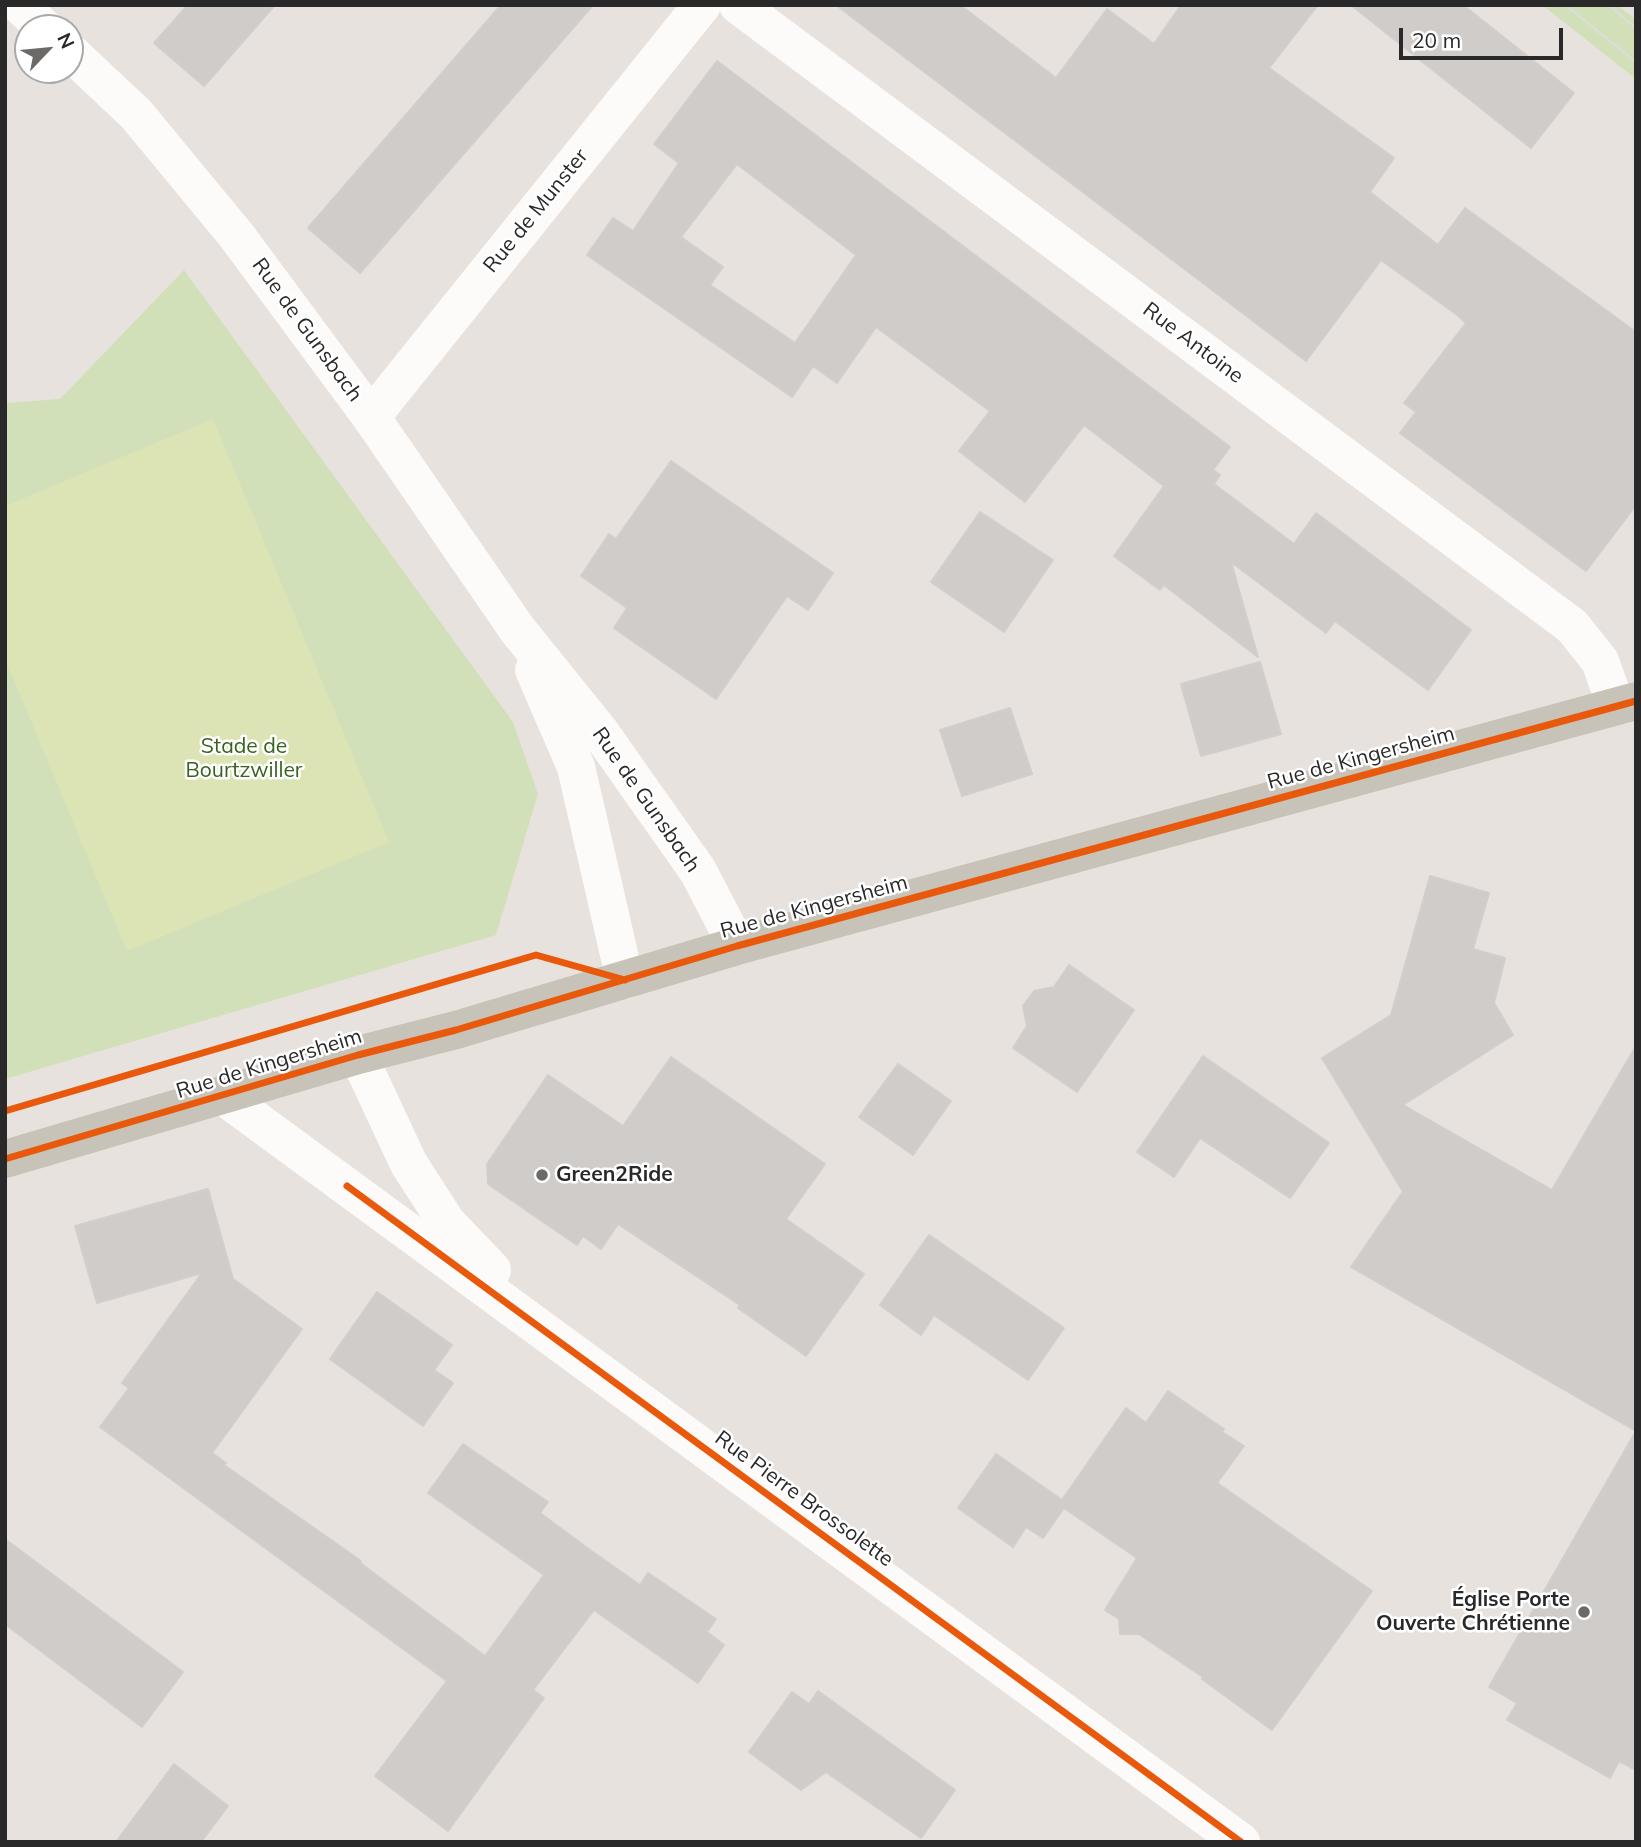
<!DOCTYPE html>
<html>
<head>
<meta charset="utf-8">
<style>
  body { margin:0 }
  #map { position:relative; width:1641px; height:1847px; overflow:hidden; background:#e8e2de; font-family:Mulish,sans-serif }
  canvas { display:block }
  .frame { position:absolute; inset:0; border:7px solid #292929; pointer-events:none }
  .north { position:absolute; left:14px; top:14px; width:70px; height:70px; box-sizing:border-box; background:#fff; border:2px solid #a9a9a9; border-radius:50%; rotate:64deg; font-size:19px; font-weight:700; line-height:28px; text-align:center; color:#292929 }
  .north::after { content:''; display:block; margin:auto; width:24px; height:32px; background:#6c6a68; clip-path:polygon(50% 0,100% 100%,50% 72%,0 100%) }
  .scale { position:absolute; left:1399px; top:28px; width:164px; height:32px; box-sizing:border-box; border:4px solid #292929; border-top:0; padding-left:9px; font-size:21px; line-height:24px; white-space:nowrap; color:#292929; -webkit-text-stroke:5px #fff; paint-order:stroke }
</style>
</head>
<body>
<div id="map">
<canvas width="1641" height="1847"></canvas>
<div class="frame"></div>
<div class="north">N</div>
<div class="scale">20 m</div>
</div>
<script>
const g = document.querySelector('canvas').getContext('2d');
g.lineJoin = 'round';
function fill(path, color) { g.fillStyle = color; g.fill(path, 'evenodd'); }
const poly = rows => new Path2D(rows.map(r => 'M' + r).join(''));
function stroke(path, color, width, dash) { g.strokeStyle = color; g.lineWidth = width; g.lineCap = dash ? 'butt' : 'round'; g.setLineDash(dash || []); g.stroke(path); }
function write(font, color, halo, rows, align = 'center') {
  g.font = font + ' Mulish,sans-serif'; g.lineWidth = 5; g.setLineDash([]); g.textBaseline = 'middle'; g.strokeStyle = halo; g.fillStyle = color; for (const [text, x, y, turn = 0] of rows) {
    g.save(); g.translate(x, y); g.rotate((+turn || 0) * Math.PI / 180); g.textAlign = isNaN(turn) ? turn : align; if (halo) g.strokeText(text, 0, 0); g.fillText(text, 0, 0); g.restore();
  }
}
fill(poly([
  [1542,5,1617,5,1636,19,1636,79],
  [184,270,513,722,538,794,496,935,5,1079,5,403,60,399]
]), '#d1e0b9');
fill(poly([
  [213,419,389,842,127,951,5,659,5,506]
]), '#dce4b6');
const building = poly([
  [188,5,275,5,204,86,154,43,188,5],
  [501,5,593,5,360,273,308,228,501,5],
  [836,5,960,5,1056,78,1107,9,1154,44,1181,5,1318,5,1269,68,1394,158,1370,192,1438,245,1465,208,1636,332,1636,505,1586,571,1400,433,1416,412,1404,403,1466,323,1456,314,1381,260,1306,361,836,5],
  [1351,5,1463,5,1574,93,1531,148,1351,5],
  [717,61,1230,447,1213,470,1220,475,1214,484,1294,544,1316,513,1471,630,1428,690,1335,621,1326,633,1231,562,1258,657,1164,585,1160,590,1114,556,1164,486,1084,425,1025,502,959,451,990,411,876,327,837,383,813,366,792,397,587,255,613,218,633,231,679,163,654,144,717,61],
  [737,164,856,255,795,343,710,285,723,267,681,237,737,164],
  [671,461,833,573,808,610,787,596,716,699,614,628,627,608,581,576,609,534,616,539,671,461],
  [980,512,1053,560,1004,632,931,582,980,512],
  [1260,662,1281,734,1201,756,1181,684,1260,662],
  [1010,708,1032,774,962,796,940,730,1010,708],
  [1430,876,1489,893,1473,949,1505,958,1494,1003,1513,1035,1403,1105,1552,1190,1636,1046,1636,1770,1619,1761,1610,1778,1507,1720,1517,1703,1489,1687,1636,1431,1351,1267,1402,1193,1405,1195,1322,1058,1391,1015,1430,876],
  [1069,965,1134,1010,1077,1092,1013,1048,1027,1026,1023,1006,1034,991,1054,987,1069,965],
  [1203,1056,1329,1143,1290,1198,1200,1138,1174,1177,1137,1152,1203,1056],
  [671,1057,825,1164,786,1219,864,1274,806,1356,738,1308,740,1305,618,1224,601,1249,583,1236,577,1245,488,1184,487,1164,548,1075,623,1126,671,1057],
  [898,1064,951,1101,913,1155,859,1117,898,1064],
  [208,1189,233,1279,302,1329,212,1453,226,1463,224,1465,361,1561,360,1563,485,1656,544,1575,428,1493,463,1444,548,1502,540,1513,590,1550,640,1585,648,1573,716,1619,707,1632,724,1645,698,1683,594,1610,533,1690,544,1698,448,1831,375,1776,447,1681,100,1427,129,1388,122,1383,202,1273,97,1303,75,1226,208,1189],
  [929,1235,1064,1328,1028,1380,934,1315,921,1335,880,1305,929,1235],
  [377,1292,452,1345,434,1370,453,1383,423,1426,330,1359,377,1292],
  [1168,1391,1224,1429,1222,1432,1244,1446,1217,1483,1372,1591,1272,1730,1202,1679,1203,1677,1139,1634,1120,1634,1119,1619,1105,1610,1137,1558,1064,1508,1043,1538,1026,1527,1013,1547,958,1508,996,1454,1062,1500,1126,1408,1146,1423,1168,1391],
  [5,1539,183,1672,142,1727,5,1624,5,1539],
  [818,1691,955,1790,921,1838,826,1772,801,1790,749,1752,792,1692,809,1704,818,1691],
  [174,1764,228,1806,201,1842,116,1842,174,1764]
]);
fill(building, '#d0ccca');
stroke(building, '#d2cecb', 2);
stroke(poly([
  [20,5,44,28],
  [738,5,1572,626,1600,661,1616,706],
  [70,52,136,114,236,235,371,417,517,629,600,732,698,871,737,946],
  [371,417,702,5],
  [534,670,576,767,625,980],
  [358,1055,409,1164,447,1223,492,1270],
  [223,1096,1241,1842]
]), '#fcfbfa', 38);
stroke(poly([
  [5,1159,358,1055,456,1030,737,946,1636,701]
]), '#c8c3b9', 38);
stroke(poly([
  [1565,5,1636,62],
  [1608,5,1636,28]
]), '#ddd', 2);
stroke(poly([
  [5,1111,536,955,625,980],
  [5,1159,358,1055,456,1030,737,946,1636,701],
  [347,1186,1241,1842]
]), '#e8590c', 7);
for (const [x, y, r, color] of [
  [542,1175,7,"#6c6a68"],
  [1584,1612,7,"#6c6a68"]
]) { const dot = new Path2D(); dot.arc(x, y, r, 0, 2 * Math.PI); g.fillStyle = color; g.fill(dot); stroke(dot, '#fff', 2.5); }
write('21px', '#292929', '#fff', [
  ["Rue de Munster",536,211,-51],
  ["Rue de Gunsbach",307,330,54],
  ["Rue Antoine",1193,343,37],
  ["Rue de Kingersheim",1361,758,-15],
  ["Rue de Gunsbach",646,800,55],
  ["Rue de Kingersheim",814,907,-15],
  ["Rue de Kingersheim",269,1064,-17],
  ["Rue Pierre Brossolette",804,1499,36]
]);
write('21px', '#38621d', '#fff', [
  ["Stade de",244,747],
  ["Bourtzwiller",244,771]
]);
write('bold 21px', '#292929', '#fff', [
  ["Green2Ride",556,1175],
  ["Église Porte",1570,1600,"right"],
  ["Ouverte Chrétienne",1570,1624,"right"]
], 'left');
</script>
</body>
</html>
